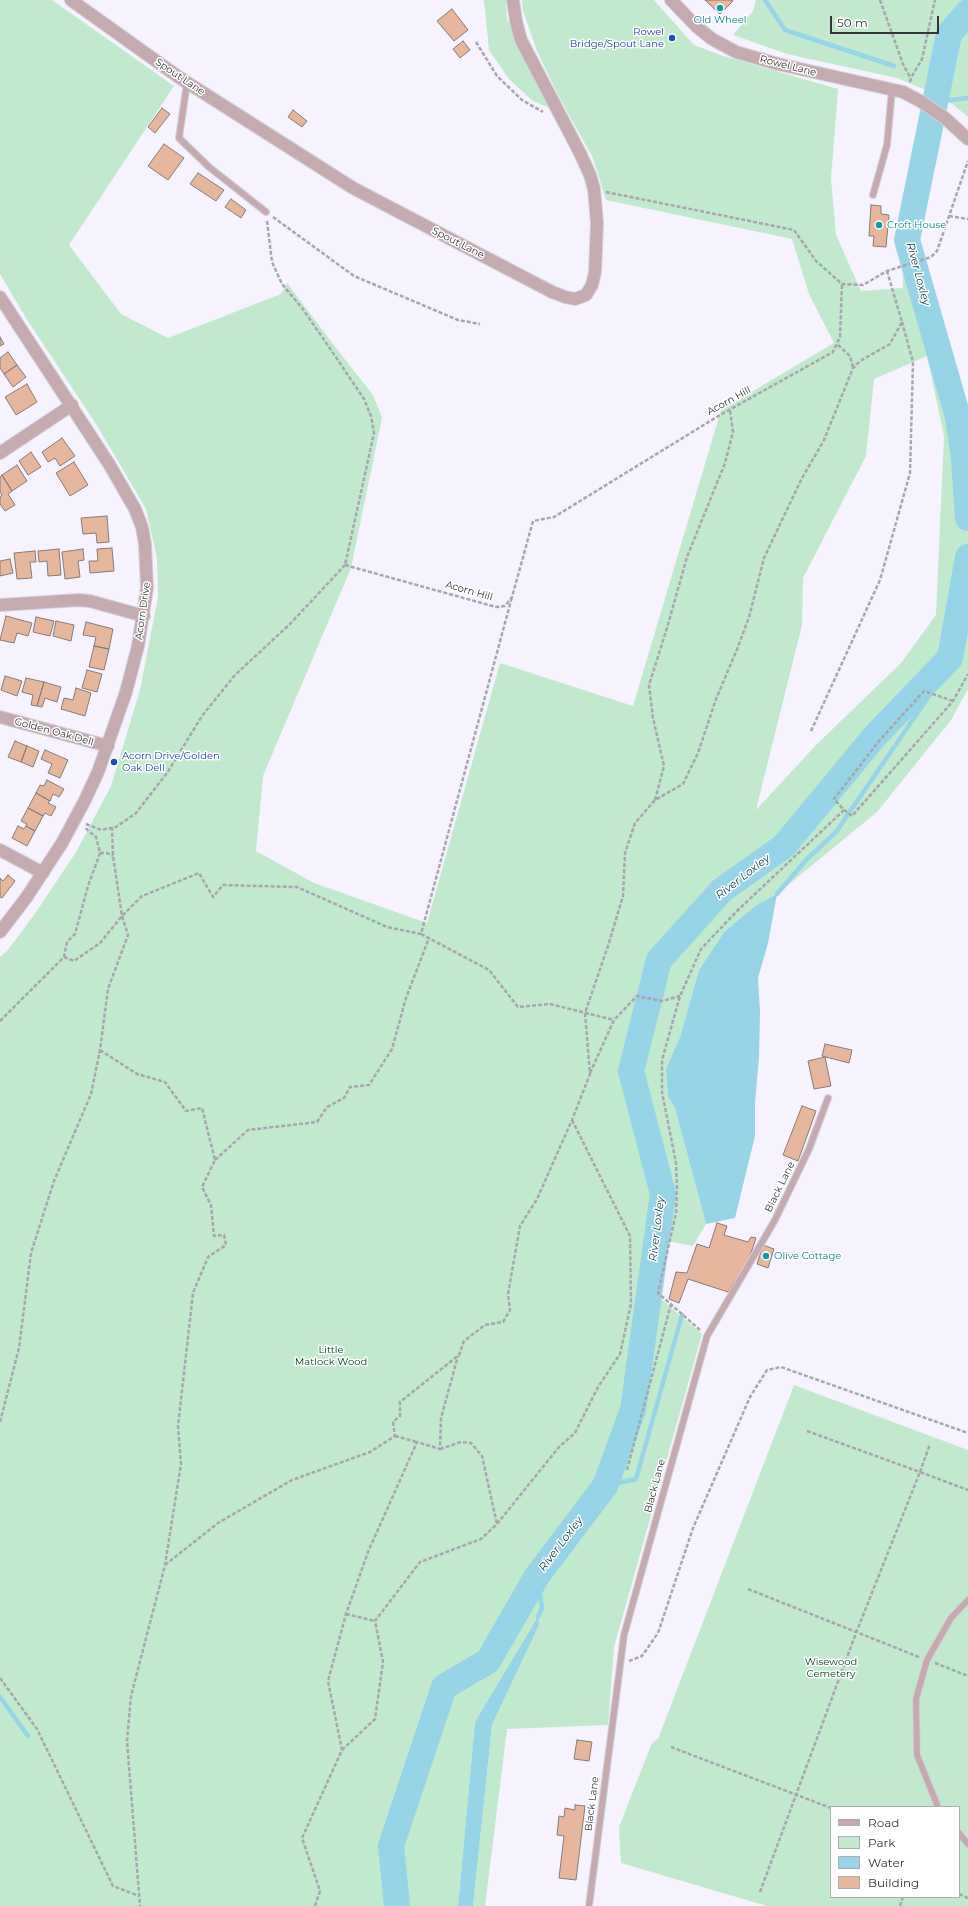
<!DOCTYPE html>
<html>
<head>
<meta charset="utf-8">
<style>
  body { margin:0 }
  #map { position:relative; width:968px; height:1906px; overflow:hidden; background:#f6f3fe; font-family:Montserrat,sans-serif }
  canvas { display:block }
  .legend { position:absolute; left:830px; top:1806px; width:130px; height:92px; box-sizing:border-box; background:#fff; border:1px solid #aeaeb0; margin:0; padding:5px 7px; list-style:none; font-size:12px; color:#353439 }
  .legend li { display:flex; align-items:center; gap:8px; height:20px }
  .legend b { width:20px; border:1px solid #aeaeb0 }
  .scale { position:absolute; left:830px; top:16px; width:109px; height:18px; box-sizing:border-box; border:2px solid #353439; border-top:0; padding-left:5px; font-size:12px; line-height:14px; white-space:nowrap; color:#353439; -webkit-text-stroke:3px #fff; paint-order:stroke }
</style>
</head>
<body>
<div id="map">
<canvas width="968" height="1906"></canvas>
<ul class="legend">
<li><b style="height:5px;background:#c5abb0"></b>Road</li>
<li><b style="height:11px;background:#c0e9cd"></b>Park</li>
<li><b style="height:11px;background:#98d4e7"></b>Water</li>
<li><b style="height:11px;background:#e6b79c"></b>Building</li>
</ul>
<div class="scale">50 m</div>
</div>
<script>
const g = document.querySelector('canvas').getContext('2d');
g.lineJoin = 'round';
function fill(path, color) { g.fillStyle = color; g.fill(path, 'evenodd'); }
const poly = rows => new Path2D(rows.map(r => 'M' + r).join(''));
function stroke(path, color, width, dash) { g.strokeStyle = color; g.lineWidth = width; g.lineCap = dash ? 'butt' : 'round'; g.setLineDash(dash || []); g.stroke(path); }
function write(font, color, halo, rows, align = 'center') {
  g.font = font + ' Montserrat,sans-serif'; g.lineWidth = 3; g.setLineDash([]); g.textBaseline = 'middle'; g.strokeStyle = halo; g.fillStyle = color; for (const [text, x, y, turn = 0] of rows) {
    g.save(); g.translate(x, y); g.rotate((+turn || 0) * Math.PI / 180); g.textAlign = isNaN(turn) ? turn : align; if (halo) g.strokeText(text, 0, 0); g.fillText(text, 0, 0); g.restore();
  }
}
fill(poly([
  [0,0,52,0,174,86,69,245,121,314,168,338,281,294,287,283,343,357,373,395,382,418,351,568,263,776,256,851,314,883,427,923,500,663,633,706,721,410,834,343,809,294,792,239,606,200,593,158,559,97,537,51,523,11,522,0,654,0,694,45,720,55,838,89,831,179,836,235,861,291,903,288,902,255,919,121,942,133,918,243,966,409,968,404,968,689,951,720,877,812,777,894,755,906,724,932,699,970,680,1037,666,1069,668,1097,675,1108,706,1224,693,1246,668,1241,655,1294,702,1334,614,1647,608,1725,507,1729,485,1906,473,1906,492,1725,539,1625,475,1722,458,1906,0,1906,0,957,7,951,34,915,76,852,111,786,140,690,158,597,157,558,146,509,98,427,26,318,0,274],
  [927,356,944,436,936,615,901,663,816,745,756,810,802,625,803,578,866,456,874,379],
  [484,0,506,0,507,19,552,109,533,101,509,79,489,50],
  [756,0,968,0,968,117,945,98,897,78,787,54,733,35,753,11],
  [794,1385,968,1450,968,1906,767,1906,621,1863,619,1827,652,1743,658,1739],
  [831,1807,959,1807,959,1897,831,1897]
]), '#c0e9cd');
fill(poly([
  [777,894,768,943,758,978,760,1011,759,1058,755,1103,755,1136,735,1218,706,1224,675,1108,668,1097,666,1069,680,1037,699,970,724,932,755,906],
  [538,1617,539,1625,492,1725,473,1906,458,1906,475,1722]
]), '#98d4e7');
stroke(poly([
  [765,0,785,30,894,66],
  [936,102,968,98],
  [777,894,807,859,836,832,931,693,930,678],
  [605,1486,636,1479,682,1315],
  [537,1576,542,1608,538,1617],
  [0,1697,28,1736]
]), '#98d4e7', 4.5);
stroke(poly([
  [968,12,949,34,907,240,958,417,964,459,968,518],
  [397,1906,391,1846,444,1687,488,1661,537,1576,605,1486,633,1410,663,1194,631,1071,659,960,722,890,784,846,875,736,950,658,968,557]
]), '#98d4e7', 26);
const building = poly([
  [705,0,732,0,733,1,720,14,705,0],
  [452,9,468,30,454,41,437,21,452,9],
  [463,41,470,50,460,58,453,49,463,41],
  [162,108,170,114,155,133,148,127,162,108],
  [293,110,307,121,302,127,288,117,293,110],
  [164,144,184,158,168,180,148,166,164,144],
  [198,173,224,190,216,201,190,184,198,173],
  [231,199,246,210,241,218,225,207,231,199],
  [871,205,881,206,881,214,889,215,886,247,873,246,874,236,869,236,871,205],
  [0,337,4,344,0,346,0,337],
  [8,352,17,365,4,374,0,368,0,358,8,352],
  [17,365,26,377,13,387,4,374,17,365],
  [27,384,37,402,16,415,5,397,27,384],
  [62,438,75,456,60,466,55,458,48,462,42,452,62,438],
  [31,452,41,467,28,475,19,461,31,452],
  [74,462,88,485,70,496,56,473,74,462],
  [17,465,27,481,12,491,2,475,17,465],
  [2,475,12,491,8,494,15,505,5,511,0,504,0,497,2,495,0,492,0,477,2,475],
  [107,516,109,542,97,543,96,533,83,534,81,518,107,516],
  [112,548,114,571,90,573,89,561,98,561,97,549,112,548],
  [59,549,61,575,48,576,47,561,39,562,38,551,59,549],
  [83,549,84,560,78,561,80,577,65,579,62,552,83,549],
  [35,551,36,562,30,562,32,578,17,579,14,553,35,551],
  [10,559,13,573,0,576,0,561,10,559],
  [6,616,32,623,28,636,17,633,14,643,0,640,6,616],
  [36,617,54,621,50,636,33,632,36,617],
  [56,621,74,625,71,641,53,636,56,621],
  [86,622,113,629,109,649,94,646,96,637,83,635,86,622],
  [94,646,109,649,104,670,89,667,94,646],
  [87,670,102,674,97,692,82,688,87,670],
  [5,676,22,681,17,696,1,690,5,676],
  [26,678,44,682,37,706,31,705,33,695,22,692,26,678],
  [44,682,61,687,57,702,45,698,42,707,37,706,44,682],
  [76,688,91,693,85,716,61,709,64,698,73,700,76,688],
  [15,741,27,746,21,762,8,757,15,741],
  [27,746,39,751,33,767,21,762,27,746],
  [45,750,68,760,60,778,48,773,52,764,41,759,45,750],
  [47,780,64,789,59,797,53,794,50,801,36,793,40,785,44,786,47,780],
  [36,793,50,801,48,803,56,807,51,816,45,813,43,816,28,808,36,793],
  [28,808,43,816,35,831,26,826,27,824,21,821,28,808],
  [18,826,24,829,26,826,35,831,27,846,12,838,18,826],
  [8,875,15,881,2,898,0,897,0,878,3,881,8,875],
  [825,1044,852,1050,849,1063,822,1056,825,1044],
  [825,1057,831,1086,814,1089,808,1061,825,1057],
  [802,1106,816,1111,798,1161,783,1155,802,1106],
  [717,1223,727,1226,724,1235,748,1242,751,1237,756,1238,749,1259,728,1292,688,1279,679,1303,669,1299,676,1272,687,1273,697,1244,709,1248,717,1223],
  [763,1245,774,1249,768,1268,757,1264,763,1245],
  [577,1740,592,1742,589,1761,574,1759,577,1740],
  [575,1805,585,1806,576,1880,559,1878,564,1836,557,1835,559,1816,564,1817,565,1808,575,1810,575,1805]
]);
fill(building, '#e6b79c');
stroke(building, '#877b74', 1);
const lane = poly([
  [187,83,179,138,209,167,266,212],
  [873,195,887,145,892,89],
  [938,1807,917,1755,916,1699,927,1660,951,1618,968,1600],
  [959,1833,968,1844],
  [589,1906,624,1635,707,1336,775,1220,809,1149,828,1098]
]);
const street = poly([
  [71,0,180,78,353,188,552,292,565,297,575,299,586,295,592,285,595,272,597,223,594,189,590,175,580,153,521,40,516,21,513,0],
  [671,0,697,27,712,39,736,52,778,64,903,92,920,101,945,118,968,139],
  [0,297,109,464,135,509,142,527,145,544,147,588,138,646,126,692,98,772,85,800,62,843,26,898,0,932],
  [0,453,72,405],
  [0,605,79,600,90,601,144,616],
  [0,717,108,746],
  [0,850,43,873]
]);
stroke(lane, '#d3d1db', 8);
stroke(street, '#d3d1db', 14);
stroke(poly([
  [880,0,903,64,910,77],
  [476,42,497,76,522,100,543,112],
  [910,82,911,78,922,59,935,0],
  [606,192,794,230,816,261,842,284,863,285,887,271,931,257,937,251,968,161],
  [949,216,968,219],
  [273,217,354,276,458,320,480,324],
  [267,221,272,262,282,284,302,308,329,347,364,399,371,416,374,433,345,565],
  [838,345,850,356,853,367],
  [345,565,496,607,505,606,512,597,533,521,554,517,720,415,833,352,840,337,842,284],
  [953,701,924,691,879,741,834,799,844,810,852,816,953,701,968,674],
  [811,731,880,580,910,473,913,362,902,322],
  [655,800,664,766,653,718,649,685,667,628,687,557,725,463,733,432,730,410],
  [86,824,101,830,116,827,136,813,167,773,202,716,235,675,291,623,345,565],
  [100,853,107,853,113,856],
  [421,934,489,970,518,1007,550,1004,614,1020],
  [64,957,74,961,100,943,122,916,142,896,199,873,213,897,223,885,297,887,387,927,421,934,512,597],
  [0,1021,64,957,67,942,75,934,88,886,100,853,96,837,84,827],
  [100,1050,137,1074,165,1082,186,1111,202,1108,215,1160,202,1187,211,1205,214,1236,224,1235,226,1245,208,1257,193,1293,178,1426,181,1464,165,1565,131,1696,127,1741,140,1906],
  [590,1073,614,1020,637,996,662,1001,680,996],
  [215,1160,248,1130,317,1122,327,1107,344,1098,350,1087,369,1085,392,1049,406,998,429,938],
  [700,1330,658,1293,676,1213,677,1186,676,1163,662,1092,662,1060,680,996,701,949,737,911,844,810],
  [0,1422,19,1348,31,1253,54,1181,91,1094,100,1050,108,989,128,935,122,916,113,856,112,827],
  [807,1431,920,1472,930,1444],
  [395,1436,417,1442],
  [440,1449,461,1442,471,1443,482,1456,497,1524],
  [627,1470,671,1304],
  [165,1565,218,1523,292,1480,370,1452,395,1436,393,1422,400,1416,400,1402,459,1355,464,1341,485,1325,503,1322,510,1310,508,1294,520,1226,537,1199,572,1120,590,1074,585,1013,608,946,623,896,625,853,635,823,655,800,683,784,698,753,716,699,738,647,749,617,764,558,801,480,824,440,853,368,860,361,890,344,902,322,887,271],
  [748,1589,919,1657],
  [346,1614,375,1621],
  [629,1661,642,1656,658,1633,693,1528,750,1397,767,1370,781,1367,968,1433],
  [935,1663,968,1676],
  [0,1678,37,1729,113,1886,139,1896],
  [671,1747,831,1808],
  [342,1750,375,1719,383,1662,375,1621,420,1562,481,1539,497,1524,559,1447,575,1433,598,1387,620,1354,631,1304,630,1236,572,1120],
  [760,1892,856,1633,920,1472,968,1490],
  [959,1894,968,1898],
  [315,1906,320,1891,302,1838,342,1750,328,1681,346,1614,368,1552,417,1442,440,1449,441,1418,458,1356],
  [900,1906,903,1897]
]), '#a7a5ae', 2.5, [4, 2]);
stroke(lane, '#c5abb0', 6);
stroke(street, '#c5abb0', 12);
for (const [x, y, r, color] of [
  [720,8,4,"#0f9aa8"],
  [672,38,4,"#1a4fb4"],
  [879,225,4,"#0f9aa8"],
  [114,762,4,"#1a4fb4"],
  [766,1256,4,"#0f9aa8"]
]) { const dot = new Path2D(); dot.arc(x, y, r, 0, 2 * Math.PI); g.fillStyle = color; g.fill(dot); stroke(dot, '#fff', 1.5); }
write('10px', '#0d838f', '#fff', [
  ["Old Wheel",720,20,"center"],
  ["Croft House",887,225],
  ["Olive Cottage",774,1256]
], 'left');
write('10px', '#164399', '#fff', [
  ["Rowel",664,32],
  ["Bridge/Spout Lane",664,44],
  ["Acorn Drive/Golden",122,756,"left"],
  ["Oak Dell",122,768,"left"]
], 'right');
write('10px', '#353439', '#fff', [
  ["Rowel Lane",788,66,14],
  ["Spout Lane",180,77,34],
  ["Spout Lane",458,243,27],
  ["Acorn Hill",729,401,-29],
  ["Acorn Hill",469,591,16],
  ["Acorn Drive",143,611,-82],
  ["Golden Oak Dell",54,732,15],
  ["Black Lane",780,1187,-64],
  ["Black Lane",655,1486,-75],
  ["Black Lane",592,1804,-83]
]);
write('10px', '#003a1d', '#fff', [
  ["Little",331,1350],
  ["Matlock Wood",331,1362],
  ["Wisewood",831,1662],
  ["Cemetery",831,1674]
]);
write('italic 11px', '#0e4350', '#fff', [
  ["River Loxley",918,274,75],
  ["River Loxley",743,877,-38],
  ["River Loxley",657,1229,-83],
  ["River Loxley",561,1544,-53]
]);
</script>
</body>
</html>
